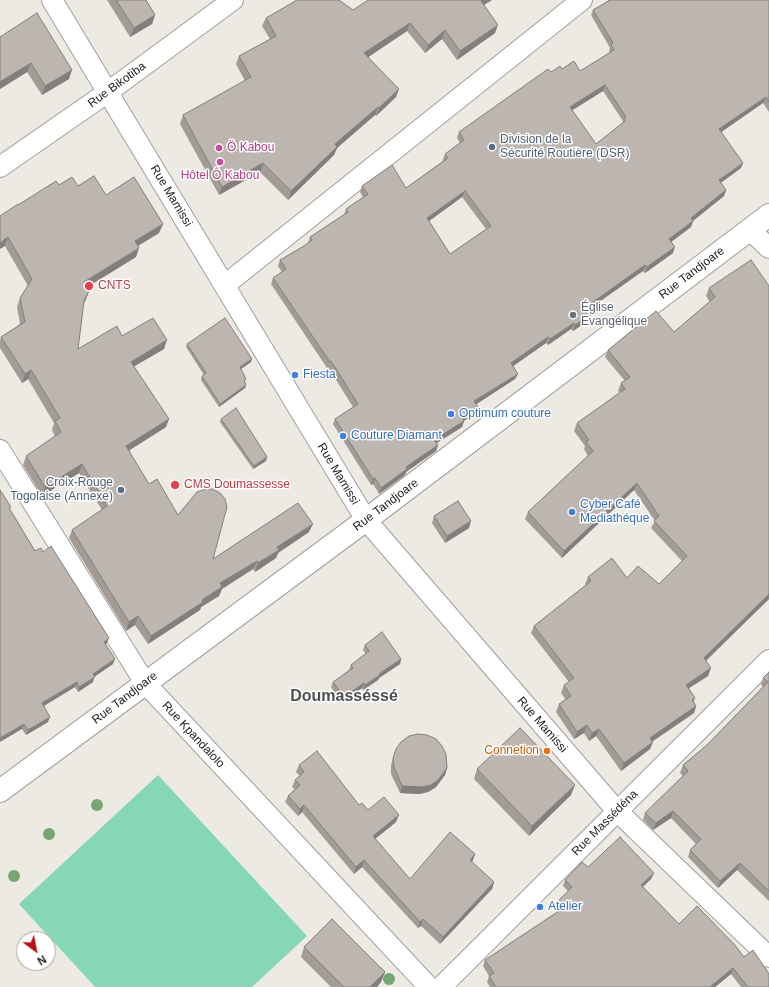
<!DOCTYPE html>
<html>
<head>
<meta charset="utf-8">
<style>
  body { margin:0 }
  #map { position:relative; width:769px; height:987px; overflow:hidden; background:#ede9e3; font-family:Helvetica,sans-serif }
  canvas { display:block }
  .north { position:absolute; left:16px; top:931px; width:40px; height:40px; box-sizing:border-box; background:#fff; border:1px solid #a4a4a4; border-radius:50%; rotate:148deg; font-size:11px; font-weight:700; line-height:16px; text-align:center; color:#1c1c1c }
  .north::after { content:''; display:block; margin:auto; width:14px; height:18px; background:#b90f14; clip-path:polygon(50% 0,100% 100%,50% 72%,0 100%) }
</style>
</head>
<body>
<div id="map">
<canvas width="769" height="987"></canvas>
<div class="north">N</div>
</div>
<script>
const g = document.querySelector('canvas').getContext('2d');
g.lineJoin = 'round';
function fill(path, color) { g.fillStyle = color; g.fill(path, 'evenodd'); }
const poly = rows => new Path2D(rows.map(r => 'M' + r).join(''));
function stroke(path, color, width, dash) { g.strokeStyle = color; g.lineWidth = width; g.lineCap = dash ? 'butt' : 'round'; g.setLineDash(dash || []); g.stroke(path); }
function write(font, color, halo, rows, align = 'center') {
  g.font = font + ' Helvetica,sans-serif'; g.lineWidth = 3; g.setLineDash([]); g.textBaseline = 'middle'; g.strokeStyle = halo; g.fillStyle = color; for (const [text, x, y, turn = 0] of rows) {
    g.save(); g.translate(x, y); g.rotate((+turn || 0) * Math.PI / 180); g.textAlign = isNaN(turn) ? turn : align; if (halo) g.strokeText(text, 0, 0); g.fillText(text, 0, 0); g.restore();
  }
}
fill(poly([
  [158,775,307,936,252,987,95,987,19,904]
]), '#86d7b5');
const minor = poly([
  [52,0,366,520,617,811,769,957],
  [0,167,108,92,233,0],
  [750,230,769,248],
  [225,285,582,0],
  [0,450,145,683,429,987],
  [441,987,769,660]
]);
const tertiary = poly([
  [0,791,366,520,769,215]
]);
stroke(minor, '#a0a0a0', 22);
stroke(tertiary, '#a0a0a0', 24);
stroke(minor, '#fff', 20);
stroke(tertiary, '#fff', 22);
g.fillStyle = '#75a773';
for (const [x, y] of [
  [97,805],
  [49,834],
  [14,876],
  [389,979]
]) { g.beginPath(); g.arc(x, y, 6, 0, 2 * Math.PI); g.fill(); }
fill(poly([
  [107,0,146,0,155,15,152,24,130,37],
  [608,0,769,0,769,112,763,103,721,132,743,163,741,168,721,183,726,190,724,196,693,221,691,227,671,242,673,253,645,273,643,271,588,310,591,314,589,320,573,331,571,329,548,345,546,343,513,366,518,374,515,379,476,404,476,413,464,421,462,427,437,443,438,445,436,451,406,472,405,475,379,494,373,484,371,485,333,424,335,419,353,407,328,367,327,368,271,284,273,278,282,272,278,266,280,260,304,246,308,243,310,237,344,215,346,209,363,197,360,192,362,186,406,188,443,161,443,159,445,154,460,143,457,138,459,132,551,72,562,69,580,71,610,53,609,51,610,48,591,15,593,10,608,1],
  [603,91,623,121,622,124,596,144,572,110],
  [462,197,486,229,450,254,429,221],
  [484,5,495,33,457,60,442,39,425,53,407,31,368,57,396,97,376,116,375,115,337,148,334,155,288,200,260,172,219,195,180,124,183,115,245,81,236,64,239,56,270,39,262,26,266,18,353,10],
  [0,37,69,79,42,95,27,72,0,89],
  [59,185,78,186,106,195,163,224,159,233,138,246,136,257,87,287,89,291,86,299,83,304,78,349,122,336,164,349,134,366,166,427,128,451,149,484,178,515,213,559,309,532,278,553,276,558,255,572,253,569,222,589,219,596,201,607,200,610,148,644,135,625,126,631,69,538,72,530,102,510,79,473,42,496,23,465,26,456,55,436,52,430,54,423,28,379,22,383,0,348,0,341,1,337,20,324,17,307,20,298,28,286,5,246,18,205],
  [769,286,769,599,706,661,708,676,689,688,695,698,694,702,696,706,694,713,653,741,653,742,650,749,621,771,596,736,589,741,584,733,574,739,556,712,559,704,566,700,561,693,564,685,569,682,531,633,534,626,586,585,585,584,588,577,627,578,659,584,682,561,651,528,655,521,634,490,562,558,525,519,528,512,588,456,584,449,585,446,574,431,577,423,620,393,618,391,621,383,625,381,605,357,608,350,674,332,710,302,706,296,709,288],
  [187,344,252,359,251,362,241,369,245,382,246,385,245,388,219,407,201,380,202,376,204,375,186,347],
  [221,419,267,457,266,461,253,469,220,422],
  [10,509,35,551,107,643,105,644,113,664,94,677,93,682,78,692,75,687,44,706,48,722,26,735,22,729],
  [434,516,469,528,445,543,432,523],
  [365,645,401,659,400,664,379,678,378,680,363,690,362,688,342,702,331,687,333,682,349,670,351,665,366,654,363,650],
  [769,672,769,901,737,870,718,888,688,857,690,850,696,844,671,818,653,830,643,820,645,813,683,776,680,773,683,765,707,745,763,687,761,685,763,678],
  [396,749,447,768,445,775,436,787,428,792,419,794,400,793,391,774,391,765],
  [299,765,359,805,368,810,396,822,375,839,410,879,475,854,473,860,472,862,494,882,492,889,440,944,421,926,418,928,362,867,354,874,302,812,298,816,285,802,288,796,295,789,292,787,295,780,300,776,296,772],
  [477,769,571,795,529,836,474,779],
  [588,867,651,879,643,887,679,924,744,957,769,987,741,987,731,974,715,987,490,987,487,982,489,976,483,966,485,960,560,910,556,907,558,901,568,891,563,886,565,880],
  [304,947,385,972,381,982,377,987,331,987,301,957]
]), '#a39c96');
fill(poly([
  [482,0,492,0,478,9,481,1],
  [155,15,152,24,130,37,134,28],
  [410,23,407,31,361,62,364,53],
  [498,25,495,33,457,60,460,51],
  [445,30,442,39,425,53,428,45],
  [31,63,27,72,0,89,0,82],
  [72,70,69,79,42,95,45,86],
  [605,85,603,91,568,113,570,107],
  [399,89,396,97,376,116,379,108],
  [766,97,763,103,717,135,719,129],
  [378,107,375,115,337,148,334,155,288,200,291,191,335,144],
  [263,163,260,172,219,195,222,187],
  [743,163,741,168,716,186,719,180],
  [726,190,724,196,689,224,691,218],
  [465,191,462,197,425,224,427,218],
  [693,221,691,227,667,245,669,239],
  [163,224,159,233,131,250,135,241],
  [8,237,5,246,0,249,0,243],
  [675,247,673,253,645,273,647,267],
  [139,248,136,257,81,291,84,282],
  [645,265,643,271,584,312,586,307],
  [89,291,86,299,81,310,84,301],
  [591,314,589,320,573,331,575,325],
  [574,323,571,329,548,345,550,339],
  [548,337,546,343,509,369,511,363],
  [167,340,164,349,128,370,131,362],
  [252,359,251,362,238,371,240,367],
  [31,370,28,379,22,383,25,374],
  [518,374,515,379,472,407,474,401],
  [246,385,245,388,219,407,220,404],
  [478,407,476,413,460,423,462,417],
  [169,419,166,427,122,455,126,446],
  [464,421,462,427,432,446,434,440],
  [438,445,436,451,406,472,405,475,379,494,381,488,406,467],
  [267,457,266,461,253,469,254,466],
  [82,464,79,473,42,496,45,487],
  [375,478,373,484,371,485,373,479],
  [637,483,634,490,562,558,564,551],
  [471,521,469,528,445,543,447,536],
  [313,524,309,532,278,553,276,558,255,572,258,563,277,547],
  [257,561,253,569,222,589,219,596,201,607,200,610,148,644,151,636,202,600,220,583],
  [769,594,769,599,701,665,704,658],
  [138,616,135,625,126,631,129,622],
  [109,638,107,643,102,647,104,642],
  [115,659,113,664,94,677,93,682,78,692,79,687,93,674],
  [401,659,400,664,379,678,378,680,363,690,365,685,379,674],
  [711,668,708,676,683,692,686,685],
  [77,682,75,687,40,708,42,703],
  [364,683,362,688,342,702,344,697],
  [696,706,694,713,647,745,650,738],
  [50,717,48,722,26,735,28,730],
  [24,724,22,729,0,742,0,738],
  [587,725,584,733,574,739,577,732],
  [599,729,596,736,589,741,592,733],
  [653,742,650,749,621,771,624,763],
  [447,768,445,775,436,787,428,792,419,794,400,793,402,786],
  [575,785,571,795,529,836,532,826],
  [304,805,302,812,298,816,300,809],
  [673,811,671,818,653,830,656,823],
  [399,815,396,822,370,843,373,836],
  [475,854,473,860,468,867,470,860],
  [364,860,362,867,354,874,356,867],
  [740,863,737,870,718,888,720,881],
  [654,873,651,879,639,890,641,885],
  [494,882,492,889,440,944,443,937],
  [423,919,421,926,418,928,420,922],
  [733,968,731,974,715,987,710,987],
  [385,972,381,982,377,987,370,987]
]), '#847f7a');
const building = poly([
  [116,0,146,0,155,15,134,28,116,0],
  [297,0,339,0,353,10,368,0,482,0,481,1,498,25,460,51,445,30,428,45,410,23,364,53,399,89,379,108,378,107,335,144,337,147,291,191,263,163,222,187,183,115,251,77,239,56,276,36,266,18,297,0],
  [610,0,769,0,769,102,766,97,719,129,743,163,719,180,726,190,691,218,693,221,669,239,675,247,647,267,645,265,586,307,591,314,575,325,574,323,550,339,548,337,511,363,518,374,474,401,478,407,462,417,464,421,434,440,438,445,406,467,407,469,381,488,375,478,373,479,335,419,358,404,331,361,330,362,273,278,286,269,280,260,304,246,312,240,310,237,348,212,346,209,368,194,362,186,392,165,406,188,448,158,445,154,464,140,459,132,548,69,551,72,560,66,562,69,574,61,580,71,614,50,611,45,613,43,593,10,610,0],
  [605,85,626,117,624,119,625,121,596,144,570,107,605,85],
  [465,191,491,226,450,254,427,218,465,191],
  [37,13,72,70,45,86,31,63,0,82,0,37,37,13],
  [94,176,106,195,134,177,163,224,135,241,139,248,84,282,89,291,84,301,78,349,117,326,122,336,153,318,167,340,131,362,169,419,126,446,149,484,157,479,178,515,197,492,205,489,213,489,220,493,225,499,227,507,213,559,298,503,313,524,277,547,279,550,258,563,257,561,220,583,222,587,202,600,203,602,151,636,138,616,129,622,72,530,107,506,82,464,45,487,26,456,61,432,55,421,60,418,31,370,25,374,1,337,25,322,20,298,32,279,8,237,0,243,0,216,18,204,18,205,56,181,59,185,72,177,78,186,94,176],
  [751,260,769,286,769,594,704,658,711,668,686,685,695,698,692,700,696,706,650,738,653,742,624,763,599,729,592,733,587,725,577,732,559,704,571,696,564,685,574,678,534,626,591,581,588,577,612,558,627,578,638,566,659,584,687,556,654,521,659,516,637,483,564,551,528,512,593,451,586,442,589,440,577,423,625,389,621,383,630,377,608,350,656,311,674,332,715,297,709,288,751,260],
  [225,318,252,359,240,367,246,379,244,380,246,385,220,404,202,376,206,373,187,344,225,318],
  [236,408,267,457,254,466,221,419,236,408],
  [0,490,11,507,9,508,35,551,41,548,43,552,51,546,109,638,104,642,115,659,93,674,95,677,79,687,77,682,42,703,50,717,28,730,24,724,0,738,0,490],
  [458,501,471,521,447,536,434,516,458,501],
  [382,632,401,659,379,674,380,675,365,685,364,683,344,697,333,682,353,668,351,665,369,651,365,645,382,632],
  [769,672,769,891,740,863,720,881,690,850,701,839,673,811,656,823,645,813,688,771,683,765,707,745,768,682,763,678,769,672],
  [520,728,575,785,532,826,477,769,520,728],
  [418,734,427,735,436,739,442,746,446,754,447,768,438,780,431,785,422,787,402,786,394,767,393,758,396,749,401,742,409,736,418,734],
  [317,751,359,805,362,803,368,810,384,797,399,815,373,836,410,879,450,832,475,854,470,860,494,882,443,937,423,919,420,922,364,860,356,867,304,805,300,809,288,796,300,785,295,780,304,772,299,765,317,751],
  [620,837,654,873,641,885,679,924,697,906,734,944,744,957,753,950,769,974,769,987,748,987,733,968,710,987,496,987,489,976,494,973,485,960,565,907,558,901,572,887,565,880,582,862,588,867,620,837],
  [332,919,385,972,370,987,344,987,304,947,332,919]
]);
fill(building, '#bdb5af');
stroke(building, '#847f7a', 1);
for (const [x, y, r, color] of [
  [492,147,4,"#5c6f8a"],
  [219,148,4,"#d1479c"],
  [220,162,4,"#d1479c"],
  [89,286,5,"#e0444e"],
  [573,315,4,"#6b7280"],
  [295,375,4,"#3f7fe0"],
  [451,414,4,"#3f7fe0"],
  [343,436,4,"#3f7fe0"],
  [175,485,5,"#e0444e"],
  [121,490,4,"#5c6f8a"],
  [572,512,4,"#3f7fe0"],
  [547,751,4,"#e8710a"],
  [540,907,4,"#3f7fe0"]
]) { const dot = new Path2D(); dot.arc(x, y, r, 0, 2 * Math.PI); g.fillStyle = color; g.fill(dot); stroke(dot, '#fff', 1.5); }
write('12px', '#1c1c1c', '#fff', [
  ["Rue Bikotiba",117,85,-36],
  ["Rue Mamissi",171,196,59],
  ["Rue Tandjoare",692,273,-37],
  ["Rue Mamissi",338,474,59],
  ["Rue Tandjoare",386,505,-37],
  ["Rue Tandjoare",125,698,-37],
  ["Rue Mamissi",542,725,49],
  ["Rue Kpandalolo",193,735,47],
  ["Rue Massédéna",605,823,-45]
]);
write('12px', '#4e5e75', '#fff', [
  ["Division de la",500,140],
  ["Sécurité Routière (DSR)",500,154],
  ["Croix-Rouge",113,483,"right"],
  ["Togolaise (Annexe)",113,497,"right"]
], 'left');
write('12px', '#b23c85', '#fff', [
  ["Ö Kabou",227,148],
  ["Hôtel Ô Kabou",220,176,"center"]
], 'left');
write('12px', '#be3a42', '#fff', [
  ["CNTS",98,286],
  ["CMS Doumassesse",184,485]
], 'left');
write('12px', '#5b616d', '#fff', [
  ["Église",581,308],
  ["Evangélique",581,322]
], 'left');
write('12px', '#366cbe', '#fff', [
  ["Fiesta",303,375],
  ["Optimum couture",459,414],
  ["Couture Diamant",351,436],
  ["Cyber Café",580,505],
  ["Mediathéque",580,519],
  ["Atelier",548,907]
], 'left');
write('12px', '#c56008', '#fff', [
  ["Connetion",539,751]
], 'right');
write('bold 16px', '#4f4f4f', '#fff', [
  ["Doumasséssé",344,697]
]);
</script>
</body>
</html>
